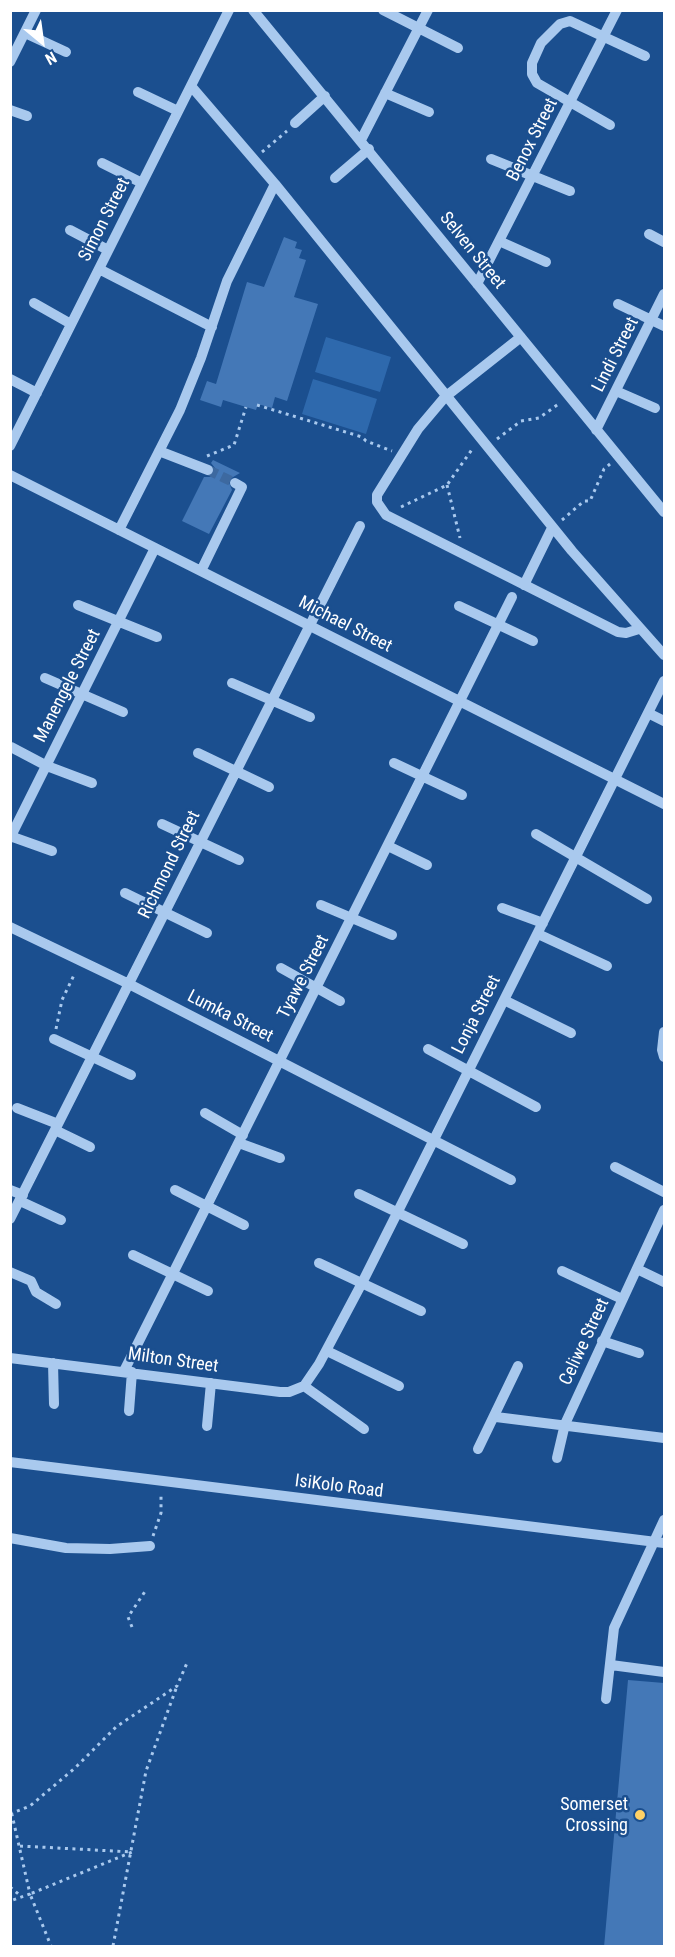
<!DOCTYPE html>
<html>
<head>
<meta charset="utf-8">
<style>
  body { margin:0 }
  #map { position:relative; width:675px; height:1957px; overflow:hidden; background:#1b4f8f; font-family:"Roboto Condensed",sans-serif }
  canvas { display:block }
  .frame { position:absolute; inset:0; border:12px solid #fff; pointer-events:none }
  .north { position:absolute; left:12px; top:12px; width:60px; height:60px; -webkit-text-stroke:4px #1b4f8f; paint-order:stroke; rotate:151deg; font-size:16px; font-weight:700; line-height:24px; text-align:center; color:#fff }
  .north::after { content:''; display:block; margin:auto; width:21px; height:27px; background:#fff; clip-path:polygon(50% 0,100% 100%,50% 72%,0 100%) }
</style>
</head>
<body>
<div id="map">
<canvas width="675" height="1957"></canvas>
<div class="frame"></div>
<div class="north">N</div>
</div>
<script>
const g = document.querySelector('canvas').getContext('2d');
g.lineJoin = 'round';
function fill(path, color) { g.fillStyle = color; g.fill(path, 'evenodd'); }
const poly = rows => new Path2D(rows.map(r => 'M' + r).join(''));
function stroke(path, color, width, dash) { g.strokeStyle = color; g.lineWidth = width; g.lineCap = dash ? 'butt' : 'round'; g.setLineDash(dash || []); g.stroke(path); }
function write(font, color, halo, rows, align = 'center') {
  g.font = font + ' "Roboto Condensed",sans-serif'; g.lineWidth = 5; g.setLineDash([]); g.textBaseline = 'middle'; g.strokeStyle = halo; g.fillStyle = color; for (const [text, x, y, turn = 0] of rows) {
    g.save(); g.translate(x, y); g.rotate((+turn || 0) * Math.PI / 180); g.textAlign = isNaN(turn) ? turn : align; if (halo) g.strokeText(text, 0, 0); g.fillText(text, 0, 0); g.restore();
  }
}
fill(poly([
  [326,337,391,357,380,392,315,372],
  [313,379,377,399,366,434,302,414]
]), '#2e69ad');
fill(poly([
  [284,237,297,242,295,248,302,250,299,258,306,260,294,297,318,304,287,401,275,397,272,408,258,404,256,410,223,400,221,407,200,400,207,381,216,384,247,282,264,287],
  [213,460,240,473,228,480,232,490,209,534,182,521,204,477,210,477,215,473,215,468,211,463],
  [628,1680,664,1683,664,1947,604,1947]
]), '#4478b7');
stroke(poly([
  [208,470,235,483]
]), '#3d69a0', 10, [10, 5]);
stroke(poly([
  [262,152,287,131],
  [257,405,362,437,366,441,392,451],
  [497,439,521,421,539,418,560,403],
  [207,456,234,445,246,407],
  [447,485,460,538],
  [401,507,447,485,473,448],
  [562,520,584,501,590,501,604,469,610,464],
  [56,1029,62,1000,75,973],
  [153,1536,161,1513,161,1493],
  [132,1627,128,1617,146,1590],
  [10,1806,30,1894,10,1901],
  [10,1814,30,1806,75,1768,116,1727,177,1686,187,1663],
  [20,1846,132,1852,30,1894,51,1946],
  [10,1887,22,1897],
  [113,1946,146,1771,177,1686]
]), '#a9c9ee', 3, [3, 4.5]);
stroke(poly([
  [253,10,664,512],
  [383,10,458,48],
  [25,33,66,52],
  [10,62,36,10],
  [191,86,275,184,572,551,664,655],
  [138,92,178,111],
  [385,93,429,112],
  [10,110,27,116],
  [295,123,325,96],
  [610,125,537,83,532,74,532,63,541,43,560,24,570,21,645,56],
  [361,140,428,10],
  [491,159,570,191],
  [102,163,142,183],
  [335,178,369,149],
  [70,230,108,250],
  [649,234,664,242],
  [499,241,546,262],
  [99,269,212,327],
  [477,284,617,10],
  [34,303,71,324],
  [618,304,664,326],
  [521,337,445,397,418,429,377,495,377,502,386,515,618,632,626,633,639,629],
  [10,379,37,393],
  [616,391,655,408],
  [596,430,664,294],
  [10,446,229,10],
  [159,451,208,470],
  [10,475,664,804],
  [119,530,180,410,201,358,227,281,275,184],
  [201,571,242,487,235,483],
  [524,585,552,528],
  [78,605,157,637],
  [459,606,533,641],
  [45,678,123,712],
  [232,683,310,717],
  [648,713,664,721],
  [11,747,47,766,92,783],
  [198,753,269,787],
  [394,763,462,795],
  [162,824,239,860],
  [536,834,647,899],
  [10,836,52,851],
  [10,838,155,548],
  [388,846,427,865],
  [125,893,207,933],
  [321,905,392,935],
  [502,908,543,923],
  [10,927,129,984,511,1180],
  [538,934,607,966],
  [281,968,340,1001],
  [504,1000,571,1033],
  [664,1032,662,1050,664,1057],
  [54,1039,131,1075],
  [428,1049,536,1107],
  [17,1108,58,1124],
  [205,1113,243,1135],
  [55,1130,90,1147],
  [239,1143,280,1158],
  [615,1167,664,1192],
  [10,1190,23,1195],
  [175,1190,244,1225],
  [359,1194,463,1244],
  [20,1201,61,1220],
  [10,1219,360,526],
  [133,1255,208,1291],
  [319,1263,421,1311],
  [637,1269,664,1282],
  [562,1271,622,1299],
  [10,1272,31,1281,36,1292,56,1304],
  [602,1341,639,1353],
  [327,1351,399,1386],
  [10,1358,280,1392,289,1392,304,1386,319,1364,362,1283,664,681],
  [53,1363,54,1404],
  [124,1371,512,597],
  [304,1386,364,1429],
  [129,1411,132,1372],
  [496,1417,664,1438],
  [207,1426,211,1383],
  [478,1449,518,1366],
  [557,1458,565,1424,664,1210],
  [10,1462,664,1543],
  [10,1538,66,1548,110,1549,150,1546],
  [611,1665,664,1672],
  [606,1699,614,1628,664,1520]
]), '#a9c9ee', 10);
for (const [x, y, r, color] of [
  [640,1815,6,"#ffd166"]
]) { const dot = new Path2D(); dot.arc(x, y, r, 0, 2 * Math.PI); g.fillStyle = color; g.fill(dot); stroke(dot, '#1b4f8f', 2); }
write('18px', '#fff', '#1b4f8f', [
  ["Benox Street",533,140,-63],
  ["Simon Street",105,220,-63],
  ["Selven Street",472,251,51],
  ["Lindi Street",616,355,-63],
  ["Michael Street",345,625,27],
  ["Manengele Street",68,686,-63],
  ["Richmond Street",170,865,-64],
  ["Tyawe Street",304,977,-63],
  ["Lonja Street",477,1015,-63],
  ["Lumka Street",230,1017,27],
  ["Celiwe Street",585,1342,-65],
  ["Milton Street",173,1361,8],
  ["IsiKolo Road",339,1487,7]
]);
write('18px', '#fff', '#1b4f8f', [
  ["Somerset",628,1805],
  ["Crossing",628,1826]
], 'right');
</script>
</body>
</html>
